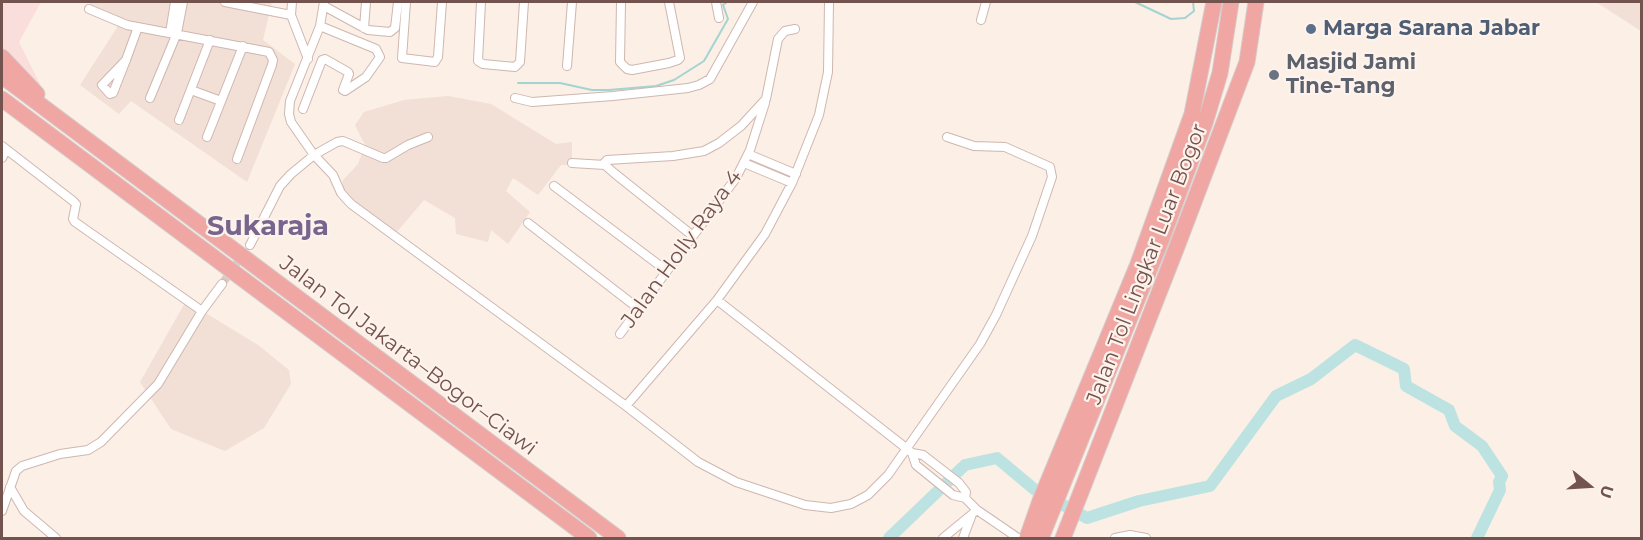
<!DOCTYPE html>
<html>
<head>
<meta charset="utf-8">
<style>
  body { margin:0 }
  #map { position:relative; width:1643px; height:540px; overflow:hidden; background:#fbefe6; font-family:Montserrat,sans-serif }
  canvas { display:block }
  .frame { position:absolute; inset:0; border:3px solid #72534d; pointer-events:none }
  .north { position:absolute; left:1559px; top:456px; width:60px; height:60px; -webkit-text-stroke:4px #fef3ec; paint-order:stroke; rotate:108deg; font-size:16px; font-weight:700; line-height:24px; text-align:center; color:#72534d }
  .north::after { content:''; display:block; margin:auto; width:21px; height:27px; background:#72534d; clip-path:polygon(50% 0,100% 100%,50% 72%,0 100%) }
</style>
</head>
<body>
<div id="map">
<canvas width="1643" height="540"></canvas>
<div class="frame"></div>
<div class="north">U</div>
</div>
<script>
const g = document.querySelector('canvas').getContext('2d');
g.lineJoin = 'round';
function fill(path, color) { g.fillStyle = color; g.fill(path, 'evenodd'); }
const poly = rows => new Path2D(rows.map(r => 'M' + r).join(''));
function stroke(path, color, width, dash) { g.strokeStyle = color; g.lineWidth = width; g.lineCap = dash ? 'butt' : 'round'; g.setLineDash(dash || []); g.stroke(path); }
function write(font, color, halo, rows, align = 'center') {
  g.font = font + ' Montserrat,sans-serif'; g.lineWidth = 4.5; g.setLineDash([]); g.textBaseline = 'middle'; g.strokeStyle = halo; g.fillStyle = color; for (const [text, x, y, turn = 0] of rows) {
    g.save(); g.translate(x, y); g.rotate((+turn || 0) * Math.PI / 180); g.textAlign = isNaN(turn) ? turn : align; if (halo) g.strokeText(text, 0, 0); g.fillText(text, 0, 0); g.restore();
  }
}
fill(poly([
  [90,2,272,2,263,40,295,64,247,182,131,101,119,114,80,85,118,26,89,8],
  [1596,2,1641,2,1641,31],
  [448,96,491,104,556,144,572,142,572,165,561,165,538,195,513,178,506,191,530,212,508,244,491,230,488,242,456,234,455,218,424,200,395,234,348,198,342,188,343,180,358,164,365,145,355,125,364,112,404,100],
  [186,301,258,345,289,370,291,384,264,428,225,451,171,429,140,382]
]), '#f2dfd5');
fill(poly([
  [2,2,41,2,19,42,40,84,31,91,2,69]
]), '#fadedb');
stroke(poly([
  [1135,2,1171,19,1185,18,1194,11,1193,2],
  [518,83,560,83,592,90,609,90,656,86,674,80,704,61,728,19,723,5,727,2]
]), '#a3d4d1', 2);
stroke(poly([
  [889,538,965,465,997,458,1034,489,1087,518,1139,501,1210,486,1276,396,1311,379,1355,345,1404,369,1406,386,1449,410,1455,426,1482,446,1502,476,1499,482,1500,490,1477,538]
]), '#bce3e1', 12);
stroke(poly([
  [222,284,244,253]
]), '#d9c8c0', 8, [8, 4]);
const minor = poly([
  [225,2,291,15],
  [292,2,291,15,308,59],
  [324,2,320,26,290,101,289,114,291,122,314,155,333,175,341,193,351,204,626,406,698,462,736,482,805,505,831,508,851,504,868,495,888,475,980,344,996,315,1032,236,1052,177,1050,167,1005,147,974,146,947,137],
  [406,2,402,58,435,62,438,57,442,2],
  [481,2,478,61,483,64,515,67,520,62,524,2],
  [621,2,620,62,627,69,632,70,669,63,678,60,680,58,669,2],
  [716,2,719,18],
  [324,6,368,30,390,32,395,28,398,2],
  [89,9,127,25,269,52,273,60,272,65,237,159],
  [981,20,986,2],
  [364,28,366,2],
  [170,33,175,2],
  [126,60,102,85,110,94,113,93,126,60,138,27],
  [567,66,572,2],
  [191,90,221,101],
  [150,98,177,33,183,2],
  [515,98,532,102,613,96,688,88,699,85,710,79,753,2],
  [303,109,322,60,325,59,348,72,349,74,343,90,345,91,366,77,380,57,376,49,320,26],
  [179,120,210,40],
  [207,137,243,46],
  [2,146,73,201,76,204,73,219,75,222,202,311],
  [748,154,796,174],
  [2,158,6,150],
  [572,163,605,165],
  [744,163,792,183],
  [554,186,667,271],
  [528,223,639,309],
  [693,236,614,173,605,165,605,162,607,160,673,156,704,151,719,143,741,126,766,99,778,39,785,31,795,29],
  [250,245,280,186,291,174,314,155,337,142,343,141,383,158,386,158,408,145,428,137],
  [717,300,906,448,912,453,916,465,953,495,965,498,977,510,1018,538],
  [620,334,736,178,750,150,765,103],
  [626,406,717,300,765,234,792,183,819,115,828,72,829,2],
  [912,453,923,455,959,483,966,492,965,498],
  [10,487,24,511,56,538],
  [2,511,16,471,22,466,60,454,88,450,101,442,158,384,202,311,222,284],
  [943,538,977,510],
  [963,538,971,517],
  [1115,538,1130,535,1146,538]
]);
const motorway = poly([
  [2,57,37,94],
  [2,76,618,538],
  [2,99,589,538],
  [1027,538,1040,501,1138,264,1192,114,1214,2],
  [1041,538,1161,241,1205,123,1220,73,1231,2],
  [1063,538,1178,244,1247,62,1256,2]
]);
stroke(minor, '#ceb7b0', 10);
stroke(motorway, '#d5cbca', 17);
stroke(minor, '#fff', 8);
stroke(motorway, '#f0a6a2', 15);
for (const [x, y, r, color] of [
  [1311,29,6,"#5c6f8a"],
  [1274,75,6,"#6b7280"]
]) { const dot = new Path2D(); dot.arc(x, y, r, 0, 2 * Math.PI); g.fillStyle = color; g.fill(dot); stroke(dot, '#fef3ec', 2); }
write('bold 21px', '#4e5e75', '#fef3ec', [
  ["Marga Sarana Jabar",1323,29]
], 'left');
write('bold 21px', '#5b616d', '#fef3ec', [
  ["Masjid Jami",1286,63],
  ["Tine-Tang",1286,87]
], 'left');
write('21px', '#72534d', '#fef3ec', [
  ["Jalan Holly Raya 4",682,249,-54],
  ["Jalan Tol Lingkar Luar Bogor",1147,264,-69],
  ["Jalan Tol Jakarta–Bogor–Ciawi",408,356,37]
]);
write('bold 27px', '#78658e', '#fef3ec', [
  ["Sukaraja",268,227]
]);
</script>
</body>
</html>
